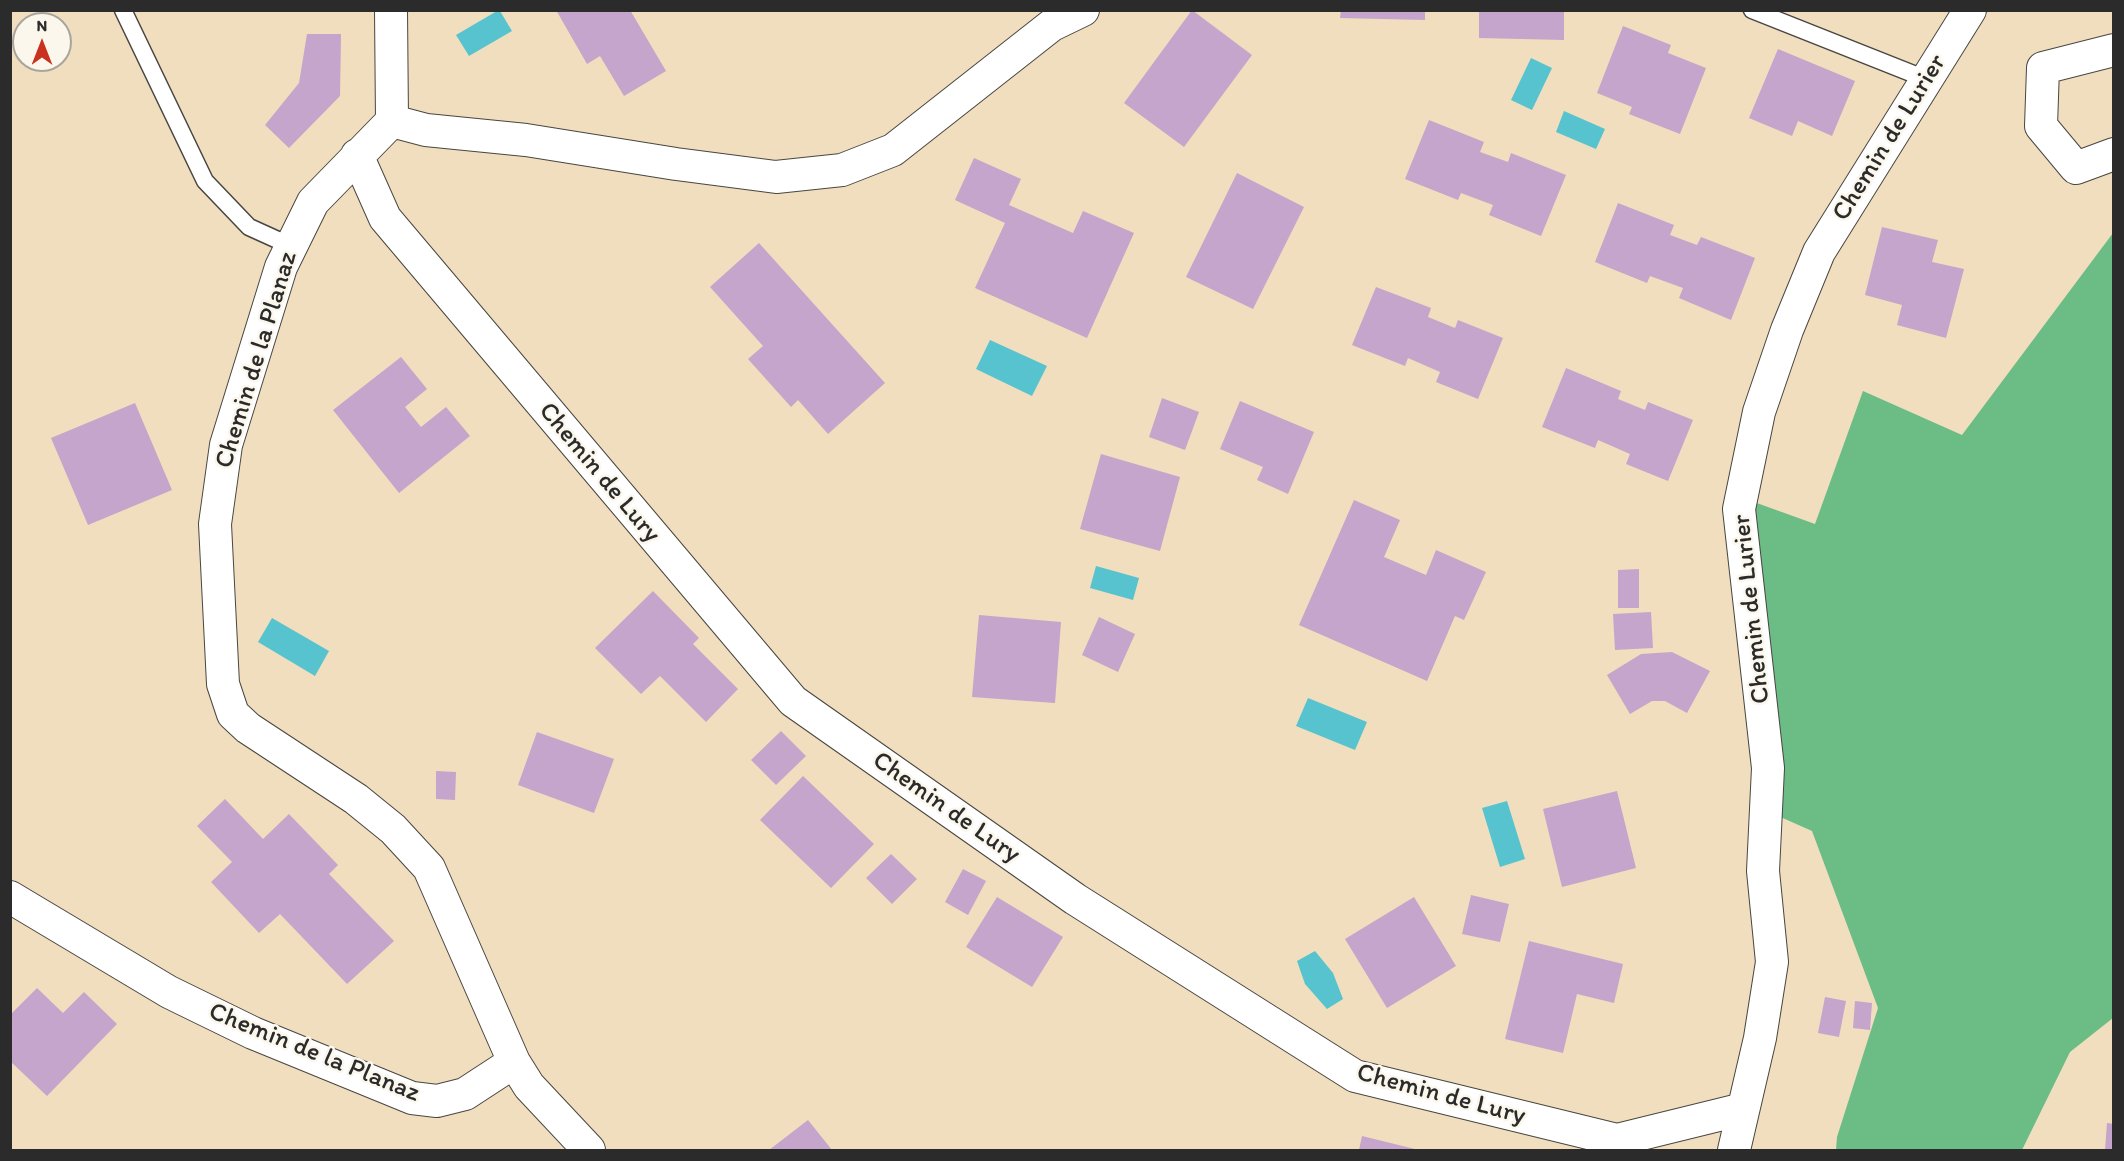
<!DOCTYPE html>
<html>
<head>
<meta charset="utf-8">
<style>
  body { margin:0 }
  #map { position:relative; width:2124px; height:1161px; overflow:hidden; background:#f0debe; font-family:Itim,sans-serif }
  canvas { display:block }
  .frame { position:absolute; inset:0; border:12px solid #2b2b2b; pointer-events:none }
  .north { position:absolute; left:12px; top:12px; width:60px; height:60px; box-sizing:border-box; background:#fbf7ec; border:2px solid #a8a59f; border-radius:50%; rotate:0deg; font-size:16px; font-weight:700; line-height:24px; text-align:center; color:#2b2b2b }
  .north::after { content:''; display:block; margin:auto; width:21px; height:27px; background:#c8321e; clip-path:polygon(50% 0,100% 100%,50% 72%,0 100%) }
</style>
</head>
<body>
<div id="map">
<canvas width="2124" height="1161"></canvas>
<div class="frame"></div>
<div class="north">N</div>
</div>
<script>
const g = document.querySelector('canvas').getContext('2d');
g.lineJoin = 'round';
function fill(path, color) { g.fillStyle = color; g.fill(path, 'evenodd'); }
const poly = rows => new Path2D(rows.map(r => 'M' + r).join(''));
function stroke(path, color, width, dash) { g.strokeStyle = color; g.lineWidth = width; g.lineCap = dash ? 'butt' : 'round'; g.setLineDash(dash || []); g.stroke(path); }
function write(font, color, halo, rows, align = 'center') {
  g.font = font + ' Itim,sans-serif'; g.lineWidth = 5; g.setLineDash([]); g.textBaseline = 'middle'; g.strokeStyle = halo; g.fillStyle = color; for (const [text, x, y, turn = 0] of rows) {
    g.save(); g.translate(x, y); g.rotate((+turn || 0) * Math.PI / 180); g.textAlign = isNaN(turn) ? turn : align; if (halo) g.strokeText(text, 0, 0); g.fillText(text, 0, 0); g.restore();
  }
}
fill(poly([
  [2113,233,2113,1018,2070,1052,2022,1150,1836,1150,1837,1137,1878,1008,1812,831,1767,811,1754,502,1815,524,1863,391,1962,435]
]), '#6cbc86');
fill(poly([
  [497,11,500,11,512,31,469,56,456,35],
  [1531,58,1552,68,1532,110,1511,100],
  [1564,111,1605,129,1596,149,1556,132],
  [990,340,1047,366,1032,396,976,369],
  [1096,566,1139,578,1133,600,1090,588],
  [272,618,329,651,315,676,258,642],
  [1308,698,1367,722,1355,750,1296,726],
  [1507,801,1525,859,1500,867,1482,808],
  [1315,951,1333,973,1343,999,1327,1009,1305,984,1297,961]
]), '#56c3ce');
fill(poly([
  [556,10,630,10,666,71,624,96,600,56,587,64],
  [1192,10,1252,55,1184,147,1124,103],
  [1341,10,1425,10,1425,20,1340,18],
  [1479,10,1564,10,1564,40,1479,38],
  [1623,26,1671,45,1668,53,1706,68,1680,134,1629,114,1632,107,1597,93],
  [307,34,341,34,340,96,289,148,265,125,299,83],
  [1778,49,1855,81,1832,136,1798,121,1792,136,1749,118],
  [1429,120,1484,142,1480,152,1508,162,1511,153,1566,175,1541,236,1489,215,1493,205,1461,193,1458,200,1405,179],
  [974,158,1021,179,1009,205,1073,233,1083,211,1134,233,1087,338,975,288,1005,223,955,200],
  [1237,173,1304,207,1253,309,1186,277],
  [1618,203,1674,225,1670,235,1697,245,1701,237,1755,258,1731,320,1679,298,1683,288,1650,276,1647,283,1595,262],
  [1882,227,1938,240,1932,262,1964,269,1946,338,1897,325,1902,305,1865,295],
  [759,243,885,383,828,434,798,400,791,407,748,359,763,346,710,287],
  [1376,287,1431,308,1428,317,1455,328,1458,320,1503,338,1478,399,1436,382,1440,372,1408,358,1405,366,1352,345],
  [401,357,427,389,405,407,421,427,446,407,470,436,399,493,333,410],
  [1566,368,1621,391,1618,399,1645,410,1648,402,1693,420,1668,481,1626,464,1630,454,1598,440,1595,448,1542,427],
  [1162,398,1199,412,1185,450,1149,437],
  [1240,401,1314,432,1288,494,1257,480,1263,467,1220,449],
  [135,403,172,490,88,525,51,438],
  [1101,454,1180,477,1160,551,1080,529],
  [1354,500,1400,520,1384,557,1426,575,1436,550,1486,572,1464,620,1455,616,1427,681,1299,625],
  [1639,569,1639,608,1618,608,1618,570],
  [653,591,699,638,693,644,738,689,706,722,660,676,641,694,595,648],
  [1651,612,1653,648,1615,650,1613,614],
  [979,615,1061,622,1055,703,972,697],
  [1099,617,1135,634,1118,672,1082,655],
  [1672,652,1710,671,1687,713,1665,701,1652,701,1630,714,1607,675,1641,654],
  [781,731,806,756,776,785,751,760],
  [537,732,614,759,594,813,518,785],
  [436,771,456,772,455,800,436,799],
  [803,776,874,844,831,888,760,820],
  [1617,791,1636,868,1562,887,1543,809],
  [225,799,263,839,289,814,338,865,329,874,394,941,347,984,280,914,259,933,211,882,232,862,197,826],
  [891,854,917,879,892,904,866,878],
  [963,869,986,881,968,915,945,902],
  [1471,895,1509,904,1500,942,1462,934],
  [997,897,1063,937,1032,987,966,947],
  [1414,897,1456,966,1387,1008,1345,939],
  [1529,941,1623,964,1614,1003,1577,994,1563,1053,1505,1039],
  [37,988,63,1013,84,992,117,1024,47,1096,10,1061,10,1015],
  [1825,997,1846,1001,1839,1037,1818,1033],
  [1855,1001,1872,1003,1870,1030,1853,1028],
  [808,1120,832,1150,769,1150],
  [2107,1123,2114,1124,2114,1150,2105,1150],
  [1362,1136,1419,1150,1359,1150]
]), '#c5a5cb');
const lane = poly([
  [123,10,205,181,249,227,291,246],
  [1752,10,1926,79]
]);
const street = poly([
  [391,10,392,121],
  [2114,50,2043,68,2041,126,2076,168,2114,154],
  [357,155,385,218,793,701,1075,899,1355,1076,1617,1140,1743,1109],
  [10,897,169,992,253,1033,412,1098,437,1101,465,1094,514,1062,429,868,393,829,356,799,248,728,233,714,223,684,215,524,226,445,281,267,313,202,392,121,426,130,526,140,676,164,776,177,842,170,893,150,1052,25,1083,10],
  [514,1062,529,1086,589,1150],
  [1734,1150,1760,1038,1772,962,1763,871,1768,768,1739,509,1759,412,1787,330,1819,252,1970,10]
]);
stroke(lane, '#494641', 19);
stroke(street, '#494641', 34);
stroke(lane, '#fff', 16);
stroke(street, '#fff', 32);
write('26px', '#2b2b2b', '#fbf7ec', [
  ["Chemin de Lurier",1890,138,-58],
  ["Chemin de la Planaz",257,360,-73],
  ["Chemin de Lury",599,473,50],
  ["Chemin de Lurier",1752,609,-96],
  ["Chemin de Lury",946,808,35],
  ["Chemin de la Planaz",314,1053,22],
  ["Chemin de Lury",1441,1095,15]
]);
</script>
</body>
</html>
